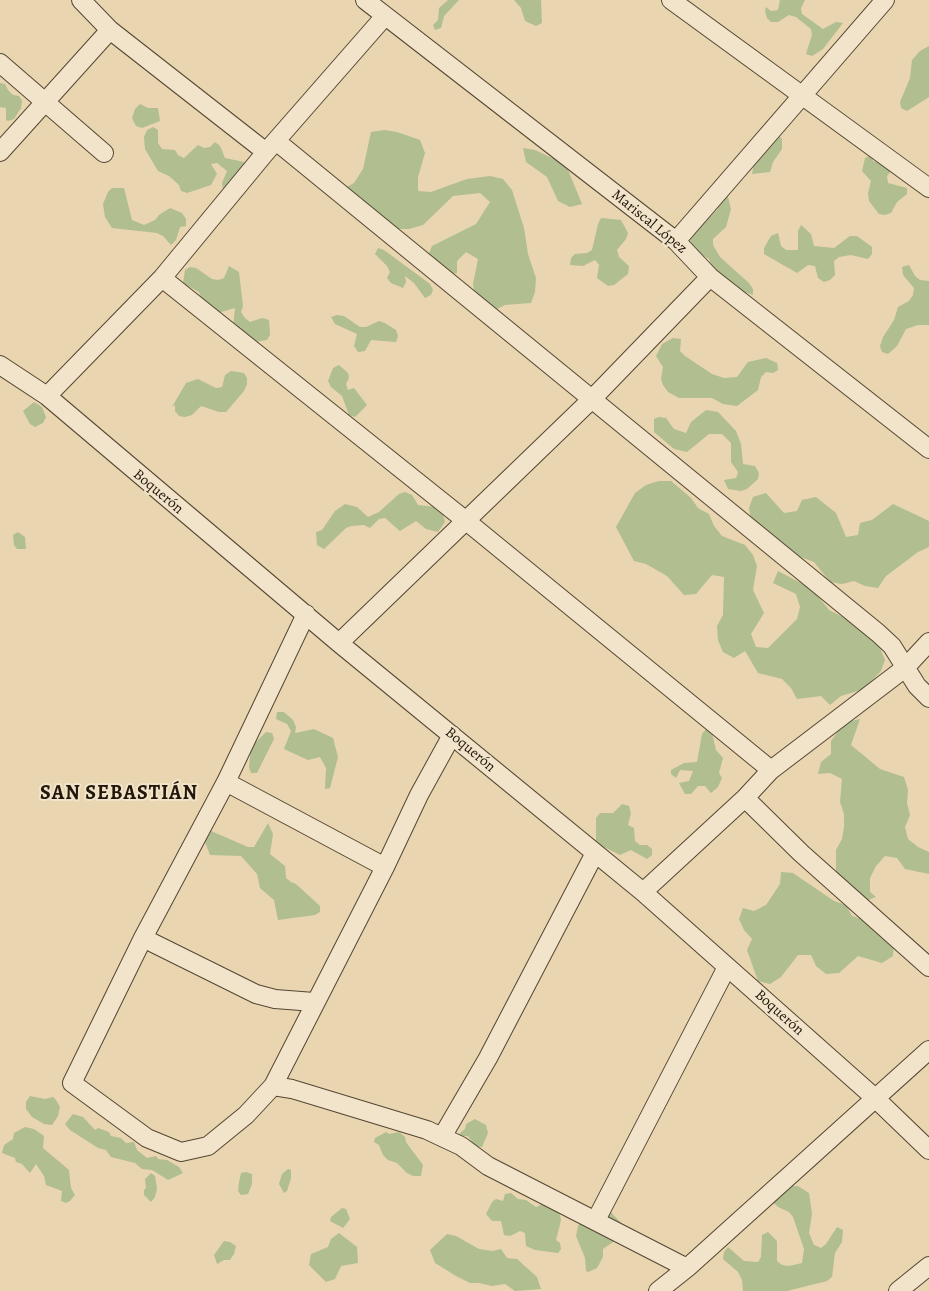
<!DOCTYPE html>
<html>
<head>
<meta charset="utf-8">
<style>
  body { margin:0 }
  canvas { display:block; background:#e9d5af }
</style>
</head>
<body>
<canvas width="929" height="1291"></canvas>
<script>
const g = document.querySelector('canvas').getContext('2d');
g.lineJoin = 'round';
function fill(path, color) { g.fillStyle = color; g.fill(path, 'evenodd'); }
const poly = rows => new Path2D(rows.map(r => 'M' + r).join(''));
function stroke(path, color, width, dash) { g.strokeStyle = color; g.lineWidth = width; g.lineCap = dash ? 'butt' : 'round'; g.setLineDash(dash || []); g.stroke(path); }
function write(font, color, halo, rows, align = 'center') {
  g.font = font + ' Alegreya,serif'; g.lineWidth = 4; g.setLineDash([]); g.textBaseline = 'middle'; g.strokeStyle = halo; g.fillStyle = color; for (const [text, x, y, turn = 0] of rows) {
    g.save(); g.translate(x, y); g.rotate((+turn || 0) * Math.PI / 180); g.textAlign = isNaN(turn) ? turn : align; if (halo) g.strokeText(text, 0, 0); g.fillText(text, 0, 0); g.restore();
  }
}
fill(poly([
  [448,0,459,0,444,16,441,28,435,30,433,25,438,20,439,8],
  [514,0,541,0,542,23,536,26,525,21,521,8],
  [780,0,805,0,801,8,802,14,823,29,836,22,843,23,823,49,812,56,806,54,812,35,811,29,796,17,789,15,778,22,771,22,767,18,765,11,766,7,771,11,778,10],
  [929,46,929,97,907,111,901,108,900,102,910,78,912,60,920,51],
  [0,83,5,84,8,90,13,95,19,96,22,101,21,108,14,119,8,121,6,120,6,108,0,107],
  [140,104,148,108,158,108,160,121,142,128,136,126,132,118,135,109],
  [153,127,158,130,158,143,162,149,175,150,178,155,184,158,198,145,204,148,210,147,215,142,220,146,225,158,244,162,248,167,229,190,223,190,222,183,227,171,217,163,211,164,217,174,211,185,187,193,181,191,179,185,169,176,158,171,145,149,144,137,147,130],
  [385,130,397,132,420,140,425,153,418,177,418,191,431,192,467,179,490,176,503,179,512,190,524,228,528,254,536,278,535,292,531,303,505,305,491,312,475,296,473,284,478,259,466,252,457,261,457,273,444,275,427,258,432,246,476,224,490,202,480,193,453,196,423,225,409,229,395,229,343,189,354,183,363,169,371,132],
  [778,135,782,139,782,149,773,162,770,172,752,174,754,163],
  [523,148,535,150,558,161,568,170,582,204,570,207,558,201,547,177,526,162],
  [871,155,873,161,887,165,891,171,887,176,888,183,907,188,907,194,897,202,891,213,885,215,879,214,869,201,868,193,871,181,862,171,865,158],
  [112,188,124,188,132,220,144,225,155,220,159,215,170,208,182,213,186,219,186,226,180,227,176,240,171,245,163,236,157,233,112,228,105,217,103,204,108,192],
  [728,197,731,209,726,227,713,239,713,245,720,257,749,283,753,289,753,295,735,288,713,271,709,259,694,250,690,240,693,234,717,210,721,198],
  [601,218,621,220,628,233,626,239,617,250,619,257,629,266,628,274,614,285,608,286,597,278,599,265,595,260,583,266,570,265,571,258,575,254,587,253,592,250,598,224],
  [801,225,811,234,814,246,834,248,850,236,857,236,872,247,872,254,868,259,851,255,839,257,834,261,835,275,830,280,824,282,818,278,815,266,808,265,797,273,764,254,764,248,771,236,778,233,781,246,786,250,798,250,798,231],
  [378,248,384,250,430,284,433,290,431,295,425,298,414,283,405,276,406,282,403,288,391,283,387,278,390,272,387,266,375,254],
  [909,265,915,276,920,280,929,281,929,325,918,325,906,329,897,346,888,354,882,352,880,346,883,337,894,320,898,307,909,301,913,295,914,288,903,275,902,267],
  [229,266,239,272,243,306,241,312,245,318,250,322,262,318,269,320,270,335,267,340,255,342,245,333,239,333,233,328,235,308,211,315,203,304,199,292,183,283,185,270,190,267,196,268,212,279,218,280,224,278],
  [337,315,344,316,360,327,366,327,379,321,385,323,396,330,398,336,396,342,371,340,365,351,358,352,354,346,357,334,335,324,331,317],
  [673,338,681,339,680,351,685,356,712,374,724,378,737,377,748,362,766,358,777,363,778,370,773,373,766,372,761,377,758,390,737,406,723,404,712,398,679,398,668,392,663,385,661,379,663,367,656,356,662,344],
  [339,365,348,373,349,378,346,384,348,390,354,388,367,405,355,417,349,415,342,396,331,387,328,381,333,368],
  [231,371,244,373,247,378,247,384,244,391,226,412,219,412,201,406,192,415,185,417,179,416,175,411,175,405,172,407,186,383,198,379,216,388,222,387,225,375],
  [34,402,42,407,46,417,43,423,35,427,30,424,23,411],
  [706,410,718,412,736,431,741,444,743,464,755,466,759,473,758,479,747,489,741,491,728,489,724,480,736,478,738,472,731,462,731,443,722,434,709,434,687,452,674,449,654,432,654,419,659,417,666,418,674,429,686,433,691,422],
  [659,481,671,481,691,498,698,508,709,514,714,526,722,536,745,545,753,555,757,566,753,590,764,613,751,634,756,647,768,648,797,619,800,607,796,594,773,583,778,571,812,589,829,610,851,621,871,638,880,648,885,660,881,671,864,689,841,696,830,705,821,696,797,699,791,688,782,679,758,673,745,651,734,658,723,652,718,640,717,626,723,615,724,577,712,575,696,594,684,595,667,576,646,564,634,561,616,527,635,493,646,485],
  [405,492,412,495,418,505,437,507,442,511,445,522,438,532,426,529,416,521,400,531,385,518,379,519,370,528,364,525,351,526,346,528,324,549,317,545,316,532,322,530,335,511,345,504,357,507,368,517,379,512,399,494],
  [766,493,784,513,797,511,802,500,816,497,836,513,846,537,858,535,860,523,872,520,893,504,929,521,929,547,918,552,886,576,878,588,865,586,854,581,842,584,830,582,814,562,790,553,751,520,749,508,753,497],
  [18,532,25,537,26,549,17,549,14,545,13,535],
  [277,712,284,712,293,720,296,727,295,733,314,729,333,738,338,757,330,788,325,789,326,768,320,757,308,760,284,749,291,731,287,724,276,719],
  [860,719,851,745,880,769,904,777,908,790,907,803,910,815,905,827,908,839,918,847,929,852,929,874,905,869,897,858,885,856,876,866,870,878,870,892,876,897,863,902,836,875,836,850,842,839,844,827,844,814,840,802,842,779,830,773,818,774,821,762,831,754,831,741,838,731,847,722],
  [706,729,712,733,716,750,723,758,719,773,722,778,718,787,711,793,705,786,698,786,691,794,685,794,679,783,689,781,693,771,680,770,676,778,671,774,671,770,684,763,697,762,702,734],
  [266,732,272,733,274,739,257,773,251,773,249,767,251,747],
  [622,804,629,806,631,813,628,825,634,828,635,841,640,845,647,845,652,849,652,855,647,859,631,850,620,855,596,843,596,818,600,813,613,813],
  [268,823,273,834,270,854,285,866,286,878,291,882,296,884,320,906,320,912,315,915,278,920,274,900,260,888,257,874,241,856,210,855,205,842,211,831,248,847,254,847],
  [781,872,793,873,834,901,846,905,852,916,864,920,894,943,893,956,882,963,858,956,839,973,826,974,816,966,811,955,798,955,781,977,770,984,758,981,747,950,752,939,744,930,739,919,743,908,754,911,766,905,780,884],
  [30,1096,45,1099,53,1097,56,1100,60,1107,58,1116,52,1125,44,1124,32,1117,26,1109,26,1102],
  [73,1114,83,1117,95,1130,98,1128,109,1132,111,1136,121,1138,126,1143,134,1142,137,1150,147,1158,156,1156,158,1159,167,1160,179,1167,183,1173,168,1180,152,1170,142,1169,135,1163,111,1157,106,1150,98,1148,70,1130,65,1124],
  [475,1119,486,1125,488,1133,482,1147,475,1146,468,1136,460,1136,459,1134,465,1129,466,1124],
  [25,1127,34,1129,44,1136,43,1148,69,1170,71,1188,75,1195,70,1201,66,1203,61,1201,62,1191,46,1185,44,1176,36,1164,30,1173,22,1164,16,1162,15,1158,2,1153,4,1145,13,1139,14,1133],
  [386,1132,389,1134,399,1132,405,1137,406,1142,423,1165,421,1176,413,1176,407,1173,397,1163,388,1160,383,1155,379,1145,374,1142,375,1138],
  [288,1169,291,1170,291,1178,287,1191,284,1193,279,1184,282,1174],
  [246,1172,252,1174,252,1184,248,1194,241,1195,238,1191,239,1182,241,1173],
  [151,1173,155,1176,157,1188,155,1197,151,1202,144,1195,144,1190,146,1188,145,1179],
  [790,1186,798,1186,809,1193,812,1214,809,1233,814,1245,821,1248,826,1244,837,1227,843,1230,842,1242,835,1253,832,1277,827,1281,787,1291,743,1291,742,1280,738,1272,723,1259,724,1252,728,1247,744,1261,758,1262,761,1257,762,1235,768,1232,777,1241,777,1261,782,1265,789,1266,802,1263,804,1249,793,1217,789,1212,778,1207,773,1202],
  [511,1193,518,1199,526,1200,536,1207,545,1203,558,1207,561,1220,556,1240,560,1243,561,1249,558,1253,535,1250,526,1246,525,1233,520,1231,510,1236,504,1235,501,1221,492,1221,486,1214,492,1202,496,1199,503,1201,505,1194],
  [342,1208,346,1209,350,1219,343,1228,330,1221,331,1217],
  [609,1210,623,1225,619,1238,603,1249,603,1257,597,1268,588,1272,586,1271,585,1258,576,1236,578,1226,581,1220],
  [339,1233,357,1247,358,1263,341,1266,335,1279,326,1282,309,1265,311,1254,328,1247,331,1239],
  [447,1234,456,1236,479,1249,492,1251,501,1249,507,1258,517,1259,537,1277,541,1289,515,1291,505,1284,492,1286,479,1283,470,1283,456,1276,435,1263,430,1250],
  [224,1241,230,1242,236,1246,234,1254,230,1260,224,1260,217,1264,214,1255]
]), '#b0be90');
const minor = poly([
  [81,0,110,30,266,152],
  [365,0,676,241,710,277,929,449],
  [671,0,929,188],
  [0,63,104,153],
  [276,141,878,633,892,646,917,686,929,698],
  [0,152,110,30],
  [676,241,885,0],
  [162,278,465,520,771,770],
  [0,365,47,396,339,643,643,892,875,1098,929,1150],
  [47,396,162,278,266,152,385,16],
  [306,614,226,782,143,938,72,1083,147,1138,181,1152,208,1146,246,1115,273,1086,292,1089,427,1130,461,1146,488,1166,687,1268],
  [339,643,592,399,710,277],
  [226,782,385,867],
  [745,798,801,853,929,967],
  [643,892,745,798,771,770,905,668,929,642],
  [143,938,256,994,275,999,314,1002],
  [273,1086,385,867,419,795,452,735],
  [442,1137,488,1058,595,853],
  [596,1220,727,967],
  [658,1291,687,1268,929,1050],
  [898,1291,929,1266]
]);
stroke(minor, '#544632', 20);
stroke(minor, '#f1e4cb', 18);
write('15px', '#221708', '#f1e4cb', [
  ["Mariscal López",649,222,39],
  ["Boquerón",158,492,40],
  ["Boquerón",470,750,40],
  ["Boquerón",779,1013,42]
]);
g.letterSpacing = '1px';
write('bold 20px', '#221708', '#f1e4cb', [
  ["SAN SEBASTIÁN",119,794]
]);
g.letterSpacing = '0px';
</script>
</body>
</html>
